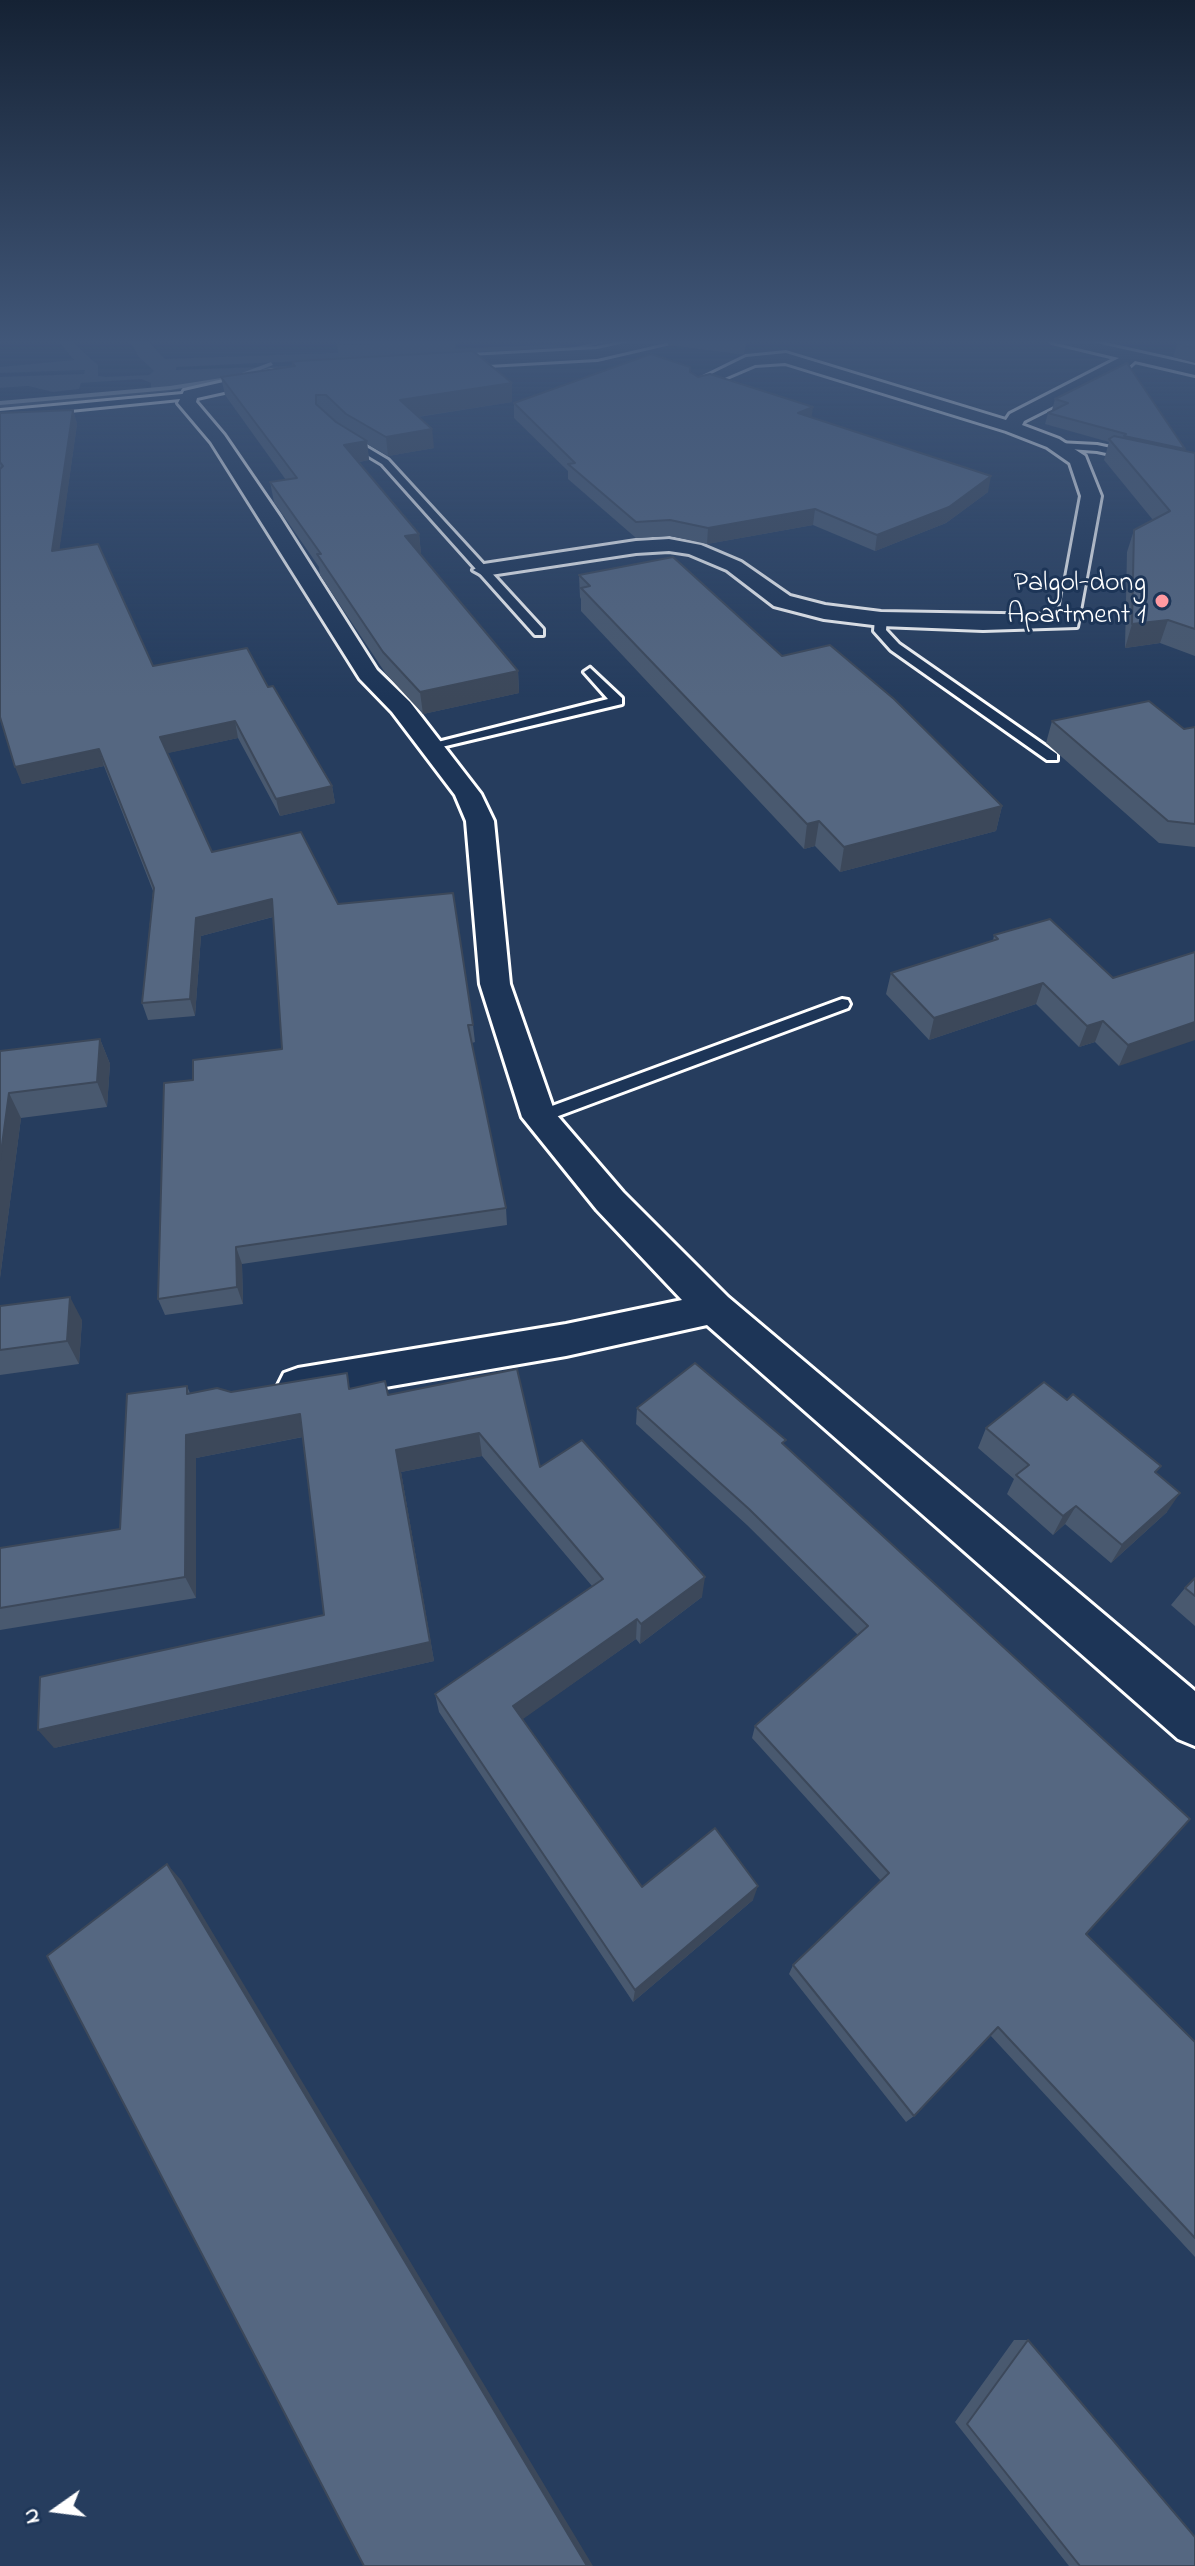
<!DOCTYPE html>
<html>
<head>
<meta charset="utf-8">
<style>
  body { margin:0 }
  #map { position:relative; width:1195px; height:2566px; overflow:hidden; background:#263d5e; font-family:"Indie Flower",sans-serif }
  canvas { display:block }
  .north { position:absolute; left:16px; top:2470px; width:80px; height:80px; -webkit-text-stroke:6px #1d3557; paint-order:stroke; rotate:256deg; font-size:22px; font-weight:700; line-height:32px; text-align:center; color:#fff }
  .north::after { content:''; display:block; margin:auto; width:28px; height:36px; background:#fff; clip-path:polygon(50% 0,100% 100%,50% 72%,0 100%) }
</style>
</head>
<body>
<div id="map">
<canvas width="1195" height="2566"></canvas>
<div class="north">N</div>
</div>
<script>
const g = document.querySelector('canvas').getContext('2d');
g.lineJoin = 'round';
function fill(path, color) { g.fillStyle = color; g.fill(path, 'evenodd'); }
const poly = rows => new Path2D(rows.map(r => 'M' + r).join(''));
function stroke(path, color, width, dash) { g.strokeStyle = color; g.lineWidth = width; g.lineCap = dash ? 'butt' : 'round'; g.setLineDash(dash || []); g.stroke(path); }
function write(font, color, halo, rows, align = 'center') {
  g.font = font + ' "Indie Flower",sans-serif'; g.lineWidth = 6; g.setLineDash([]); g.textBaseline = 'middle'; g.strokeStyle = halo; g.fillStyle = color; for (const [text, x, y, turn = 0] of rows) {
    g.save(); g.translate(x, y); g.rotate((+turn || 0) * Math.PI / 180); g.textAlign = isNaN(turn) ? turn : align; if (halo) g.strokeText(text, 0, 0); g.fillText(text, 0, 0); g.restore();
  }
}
fill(poly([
  [56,339,69,339,98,365,98,376,106,377,149,375,154,371,138,356,129,339,146,339,165,359,550,345,578,347,355,358,166,392,0,409,0,404,161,389,151,389,151,383,141,379,81,383,79,389,53,392,28,386,0,388,0,377,84,374,85,370,0,373,0,367,74,360],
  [325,360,323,364,266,367,235,378,262,367,176,370,176,367]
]), '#425672');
fill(poly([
  [612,339,622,339,563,352,560,350,612,339],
  [271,362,273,365,235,380,170,390,0,405,0,401,170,386,234,376,271,362]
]), '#a4aebb');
const lane = poly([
  [193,393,190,398,0,417,0,411,193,393],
  [342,436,348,436,388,460,543,629,543,635,535,635,382,464,342,440,342,436],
  [1058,443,1097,445,1195,466,1195,472,1097,451,1055,448,1058,443],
  [881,615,887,619,886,630,899,644,1057,754,1057,760,1047,760,891,650,874,631,875,619,881,615],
  [590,668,622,698,622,704,429,750,422,746,608,699,584,672,590,668],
  [842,999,848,1000,850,1004,848,1008,545,1121,539,1123,530,1117,533,1113,842,999]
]);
const street = poly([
  [644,339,672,339,670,342,597,359,433,368,425,363,433,358,597,349,644,339],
  [1050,339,1078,339,1195,365,1195,375,1135,361,1125,370,1024,421,1022,425,1059,439,1085,456,1101,496,1077,627,983,630,881,626,824,619,774,606,727,570,689,554,669,551,636,553,484,576,473,570,484,564,636,541,669,539,701,545,741,562,790,596,825,605,881,612,1059,615,1081,496,1070,463,1047,447,1006,431,785,363,755,365,699,389,691,384,746,357,786,353,1006,420,1010,414,1119,358,1052,342,1050,339],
  [272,371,278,372,280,376,278,380,197,398,196,402,224,435,280,517,377,670,410,702,481,794,494,821,510,984,555,1113,623,1192,728,1297,1195,1691,1195,1746,1178,1739,707,1325,566,1356,298,1402,284,1397,278,1385,284,1373,298,1368,566,1324,682,1300,597,1210,522,1117,480,984,466,821,455,795,392,712,360,679,211,442,178,403,184,391,272,371]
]);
stroke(lane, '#fff', 6);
stroke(street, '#fff', 6);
fill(lane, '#1d3557');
fill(street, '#1d3557');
fill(poly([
  [455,339,456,352,512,402,418,417,434,448,388,456,367,444,369,460,359,462,419,534,421,554,420,554,518,671,519,693,423,714,386,674,320,575,319,567,274,502,270,482,286,480,225,395,221,377,292,367,292,362,339,359,337,345],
  [668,339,747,339,744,355,668,345],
  [1195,339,1195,363,1173,357,1177,344],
  [1127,363,1185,449,1184,450,1195,453,1195,656,1160,643,1125,648,1127,552,1134,530,1153,520,1104,460,1109,442,1045,424,1048,413,1054,410,1052,410,1055,399],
  [690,372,698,377,812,417,988,492,946,523,875,551,813,525,707,544,670,536,636,538,568,479,568,471,514,418,514,403],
  [73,410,77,424,59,550,153,666,268,687,332,786,335,803,280,816,238,738,167,753,212,852,338,904,473,1025,475,1042,472,1043,506,1208,507,1225,242,1264,243,1304,165,1315,158,1299,193,1080,282,1049,273,917,201,936,195,1016,148,1020,142,1003,153,891,104,766,22,784,0,717,0,413],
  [579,575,782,656,1002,806,996,831,840,872,815,846,804,849,581,611,581,599,580,597],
  [1052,721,1184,729,1195,727,1195,847,1159,843,1046,743],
  [994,935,1113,978,1195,952,1119,1066,1095,1042,1079,1047,1036,1004,929,1040,886,994,891,973,993,941],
  [100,1039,110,1064,107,1107,21,1118,0,1278,0,1051],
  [0,1307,82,1320,79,1364,0,1375],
  [517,1369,540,1467,702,1597,640,1644,636,1639,522,1719,642,1887,753,1900,633,2002,439,1712,435,1694,592,1586,482,1456,401,1472,434,1661,54,1748,324,1615,303,1437,196,1458,196,1598,0,1630,0,1548,120,1529,187,1386,190,1393,351,1388,388,1395],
  [637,1408,785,1446,1086,1934,1195,2042,1195,2257,990,2035,914,2116,906,2122,789,1974,793,1965,881,1881,752,1738,755,1726,858,1635,747,1525,636,1424],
  [986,1428,1156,1473,1167,1512,1111,1563,1065,1524,1053,1535,1007,1494,1014,1479,978,1448],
  [1195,1578,1195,1626,1171,1605,1185,1588],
  [1014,2340,1028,2340,1195,2566,1069,2566,955,2422]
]), '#49596f');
fill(poly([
  [512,383,512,402,402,419,400,400],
  [813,407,811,422,798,413],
  [73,410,77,424,57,567,52,551],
  [432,429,434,448,388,456,386,437],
  [367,441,369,460,347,464,344,445],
  [991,476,988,492,946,523,875,551,877,535],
  [815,509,813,525,707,544,708,528],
  [419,534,421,554,407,557,405,536],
  [1168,620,1160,643,1125,648,1132,624],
  [518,671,519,693,423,714,420,692],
  [235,721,238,738,164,754,160,737],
  [99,749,104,766,22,784,15,767],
  [332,786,335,803,280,816,276,799],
  [1002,806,996,831,840,872,844,847],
  [819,821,815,846,804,849,807,824],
  [272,899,276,916,201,936,195,1016,190,999,196,918],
  [1043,983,1036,1004,929,1040,934,1018],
  [1103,1021,1095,1042,1079,1047,1087,1026],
  [1195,1022,1195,1040,1119,1066,1128,1045],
  [100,1039,110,1064,107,1107,97,1082],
  [9,1093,21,1118,0,1278,0,1160],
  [236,1247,242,1264,243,1304,237,1287],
  [70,1297,82,1320,79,1364,67,1341],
  [300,1414,307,1436,196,1458,196,1598,185,1577,186,1435],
  [479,1433,482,1456,401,1472,434,1661,54,1748,38,1730,430,1642,396,1450],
  [1180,1493,1167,1512,1111,1563,1122,1545],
  [1076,1506,1065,1524,1053,1535,1063,1516],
  [705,1577,702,1597,640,1644,641,1624],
  [637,1619,636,1639,516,1724,513,1706],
  [167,1864,181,1880,593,2566,587,2566],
  [758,1886,753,1900,633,2002,635,1990]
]), '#3c485a');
const building = poly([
  [346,339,455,339,337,345,346,339],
  [1180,339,1195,339,1195,348,1177,344,1180,339],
  [473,351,512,383,400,400,432,429,386,437,346,414,326,395,316,395,316,404,336,422,367,441,344,445,419,534,405,536,518,671,420,692,383,652,317,554,321,554,270,482,297,478,221,377,295,366,292,362,298,361,473,351],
  [651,354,690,367,690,372,698,377,710,374,813,407,798,413,991,476,949,507,877,535,815,509,708,528,670,520,636,522,568,464,575,463,514,403,651,354],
  [1127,363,1185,449,1124,436,1126,434,1048,413,1068,403,1055,399,1127,363],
  [73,410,52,551,98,544,153,666,247,648,268,687,273,686,332,786,276,799,235,721,160,737,212,852,301,832,338,904,453,893,473,1025,468,1025,506,1208,236,1247,237,1287,158,1299,164,1083,193,1080,193,1060,282,1049,272,899,196,918,190,999,142,1003,154,888,99,749,15,767,0,717,0,469,3,466,0,462,0,413,73,410],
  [1114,436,1195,453,1195,629,1168,620,1132,624,1134,530,1170,511,1109,439,1114,436],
  [673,557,782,656,830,645,894,699,1002,806,844,847,819,821,807,824,581,588,590,586,579,575,673,557],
  [1149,701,1184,729,1195,727,1195,824,1168,821,1052,721,1149,701],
  [1050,919,1113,978,1195,952,1195,1022,1128,1045,1103,1021,1087,1026,1043,983,934,1018,891,973,998,939,994,935,1050,919],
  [100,1039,97,1082,9,1093,0,1160,0,1051,100,1039],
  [70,1297,67,1341,0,1350,0,1306,70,1297],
  [695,1363,786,1440,782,1443,1190,1819,1086,1934,1195,2042,1195,2238,998,2027,914,2116,793,1965,889,1873,755,1726,868,1626,749,1509,637,1408,695,1363],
  [517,1369,540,1467,582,1440,705,1577,641,1624,637,1619,513,1706,642,1887,715,1828,758,1886,635,1990,435,1694,603,1579,479,1433,396,1450,430,1642,38,1730,40,1677,324,1615,300,1414,186,1435,185,1577,0,1608,0,1548,120,1529,127,1394,187,1386,187,1394,217,1388,231,1392,347,1373,349,1389,385,1381,388,1395,517,1369],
  [1044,1382,1067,1400,1073,1394,1140,1449,1161,1466,1155,1472,1180,1493,1122,1545,1076,1506,1063,1516,1016,1475,1029,1465,986,1428,1044,1382],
  [1195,1578,1195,1596,1185,1588,1195,1578],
  [167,1864,587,2566,364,2566,47,1956,167,1864],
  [1028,2340,1195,2537,1195,2566,1080,2566,967,2424,1028,2340]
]);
fill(building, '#556781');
stroke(building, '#3c485a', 2);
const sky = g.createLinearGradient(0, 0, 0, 698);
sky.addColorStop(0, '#152234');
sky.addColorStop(0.49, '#415779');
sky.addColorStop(1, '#41577900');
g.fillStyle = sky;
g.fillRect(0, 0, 1195, 698);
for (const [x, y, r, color] of [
  [1162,601,8,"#ff9aa2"]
]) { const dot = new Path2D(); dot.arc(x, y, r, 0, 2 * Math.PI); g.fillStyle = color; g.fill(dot); stroke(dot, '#1d3557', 3); }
write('28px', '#fff', '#1d3557', [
  ["Palgol-dong",1146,585],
  ["Apartment 1",1146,617]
], 'right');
</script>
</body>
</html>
